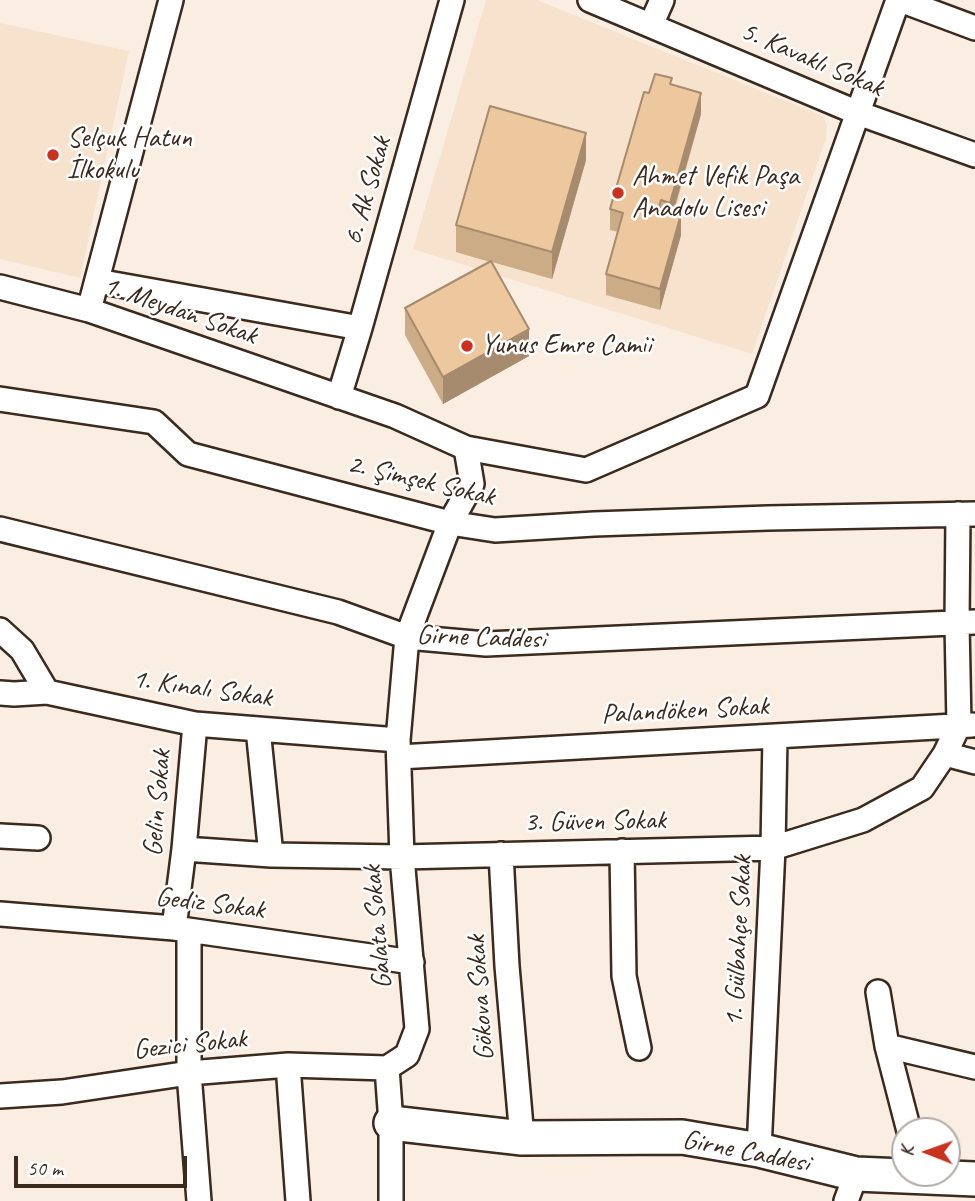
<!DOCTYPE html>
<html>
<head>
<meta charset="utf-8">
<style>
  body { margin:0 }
  #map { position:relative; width:975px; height:1201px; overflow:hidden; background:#faeee2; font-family:Caveat,sans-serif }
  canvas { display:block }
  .north { position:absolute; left:891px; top:1117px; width:70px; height:70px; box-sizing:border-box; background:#fff; border:2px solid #b1aaa5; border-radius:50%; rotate:271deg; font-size:19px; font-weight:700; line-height:28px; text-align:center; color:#3b2a1e }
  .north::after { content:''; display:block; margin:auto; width:24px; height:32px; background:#c8321e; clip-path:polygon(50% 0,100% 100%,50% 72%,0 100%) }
  .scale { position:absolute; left:14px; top:1156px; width:173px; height:32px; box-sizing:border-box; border:4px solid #3b2a1e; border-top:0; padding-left:9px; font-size:21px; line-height:24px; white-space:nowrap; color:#3b2a1e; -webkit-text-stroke:5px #fff; paint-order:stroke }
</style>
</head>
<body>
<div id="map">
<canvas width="975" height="1201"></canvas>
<div class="north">K</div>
<div class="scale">50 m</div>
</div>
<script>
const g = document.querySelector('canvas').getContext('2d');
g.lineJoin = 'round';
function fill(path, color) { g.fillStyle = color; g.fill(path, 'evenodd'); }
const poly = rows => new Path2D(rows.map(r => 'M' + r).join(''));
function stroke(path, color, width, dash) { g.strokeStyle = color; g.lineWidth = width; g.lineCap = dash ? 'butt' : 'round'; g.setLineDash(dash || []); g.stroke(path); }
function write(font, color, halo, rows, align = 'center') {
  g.font = font + ' Caveat,sans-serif'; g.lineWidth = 5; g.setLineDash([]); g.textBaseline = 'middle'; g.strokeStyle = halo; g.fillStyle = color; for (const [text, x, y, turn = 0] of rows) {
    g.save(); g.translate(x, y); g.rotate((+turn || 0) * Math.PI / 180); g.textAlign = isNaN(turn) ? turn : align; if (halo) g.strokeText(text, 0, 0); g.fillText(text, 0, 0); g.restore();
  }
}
fill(poly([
  [486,0,537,0,823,116,827,125,826,138,752,354,413,249],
  [0,23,129,51,80,278,0,259]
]), '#f6e2cd');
const street = poly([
  [590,0,858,113,975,155],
  [900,0,975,28],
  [651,25,662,0],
  [97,281,360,328],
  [0,287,89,310,395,416,466,448,586,470,757,396,898,0],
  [89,310,171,0],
  [339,397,360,328,452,0],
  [0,399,154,422,188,454,450,523,495,530,594,524,768,518,975,514],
  [0,529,338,612,407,637,486,644,975,622],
  [0,630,22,650,47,692],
  [0,693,14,694,47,692,195,724,398,740],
  [258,729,271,855],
  [945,754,975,762],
  [399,757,972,725],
  [0,836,38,838],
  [184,849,271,855,402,857,773,848,863,820,922,788,945,754,959,725,957,623,958,514],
  [622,851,624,976,639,1048],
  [501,854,507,966,522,1138],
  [0,914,174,928,412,962],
  [174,928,184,849,195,724],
  [189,931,189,1073,199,1201],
  [878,992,887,1046,909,1131],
  [887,1046,975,1067],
  [288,1065,298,1201],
  [0,1096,62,1092,189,1073,288,1065,387,1068],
  [759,1150,773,848,775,736],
  [391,1201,391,1123,387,1068,407,1055,417,1029,402,857,398,740,407,637,450,523,472,484,466,448],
  [846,1201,856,1174]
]);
const secondary = poly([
  [391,1123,522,1138,682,1137,759,1150,856,1174,975,1179]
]);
stroke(street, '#3b2a1e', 28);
stroke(secondary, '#3b2a1e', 38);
stroke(street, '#fff', 23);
stroke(secondary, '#fff', 33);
fill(poly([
  [672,85,701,114,674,212,681,235,660,310,606,295,606,274,618,232,610,230,610,209],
  [586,160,552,279,492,262,529,356,443,404,405,335,405,308,490,262,456,252,456,225]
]), '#ccab87');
fill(poly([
  [701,93,701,114,670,223,670,203],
  [586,133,586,160,552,279,552,252],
  [681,214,681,235,660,310,660,289],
  [529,329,529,356,443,404,443,377]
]), '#a68b6e');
const building = poly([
  [655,74,672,78,670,84,701,93,670,203,661,200,659,207,681,214,660,289,606,274,623,213,610,209,644,92,649,93,655,74],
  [490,106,586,133,552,252,456,225,490,106],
  [491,261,529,329,443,377,405,308,491,261]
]);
fill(building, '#edc79d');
stroke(building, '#a68b6e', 2);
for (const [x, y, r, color] of [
  [53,155,7,"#c8321e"],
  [618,193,7,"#c8321e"],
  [467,346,7,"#c8321e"]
]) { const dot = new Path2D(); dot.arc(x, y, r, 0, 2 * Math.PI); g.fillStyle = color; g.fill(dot); stroke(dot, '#fff', 2.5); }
write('28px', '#3b2a1e', '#fff', [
  ["5. Kavaklı Sokak",812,60,23],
  ["6. Ak Sokak",368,191,-74],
  ["1. Meydan Sokak",180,311,19],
  ["2. Şimşek Sokak",421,481,13],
  ["Girne Caddesi",481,638,2],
  ["1. Kınalı Sokak",202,689,8],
  ["Palandöken Sokak",685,711,-3],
  ["Gelin Sokak",158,803,-85],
  ["3. Güven Sokak",595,822,-1],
  ["Gediz Sokak",210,904,7],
  ["Galata Sokak",378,927,-95],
  ["1. Gülbahçe Sokak",739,941,-87],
  ["Gökova Sokak",481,998,-94],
  ["Gezici Sokak",190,1045,-6],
  ["Girne Caddesi",746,1152,11]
]);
write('28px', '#3b2a1e', '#fff', [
  ["Selçuk Hatun",67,139],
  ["İlkokulu",67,171],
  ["Ahmet Vefik Paşa",632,177],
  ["Anadolu Lisesi",632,209],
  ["Yunus Emre Camii",481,346]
], 'left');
</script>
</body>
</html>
